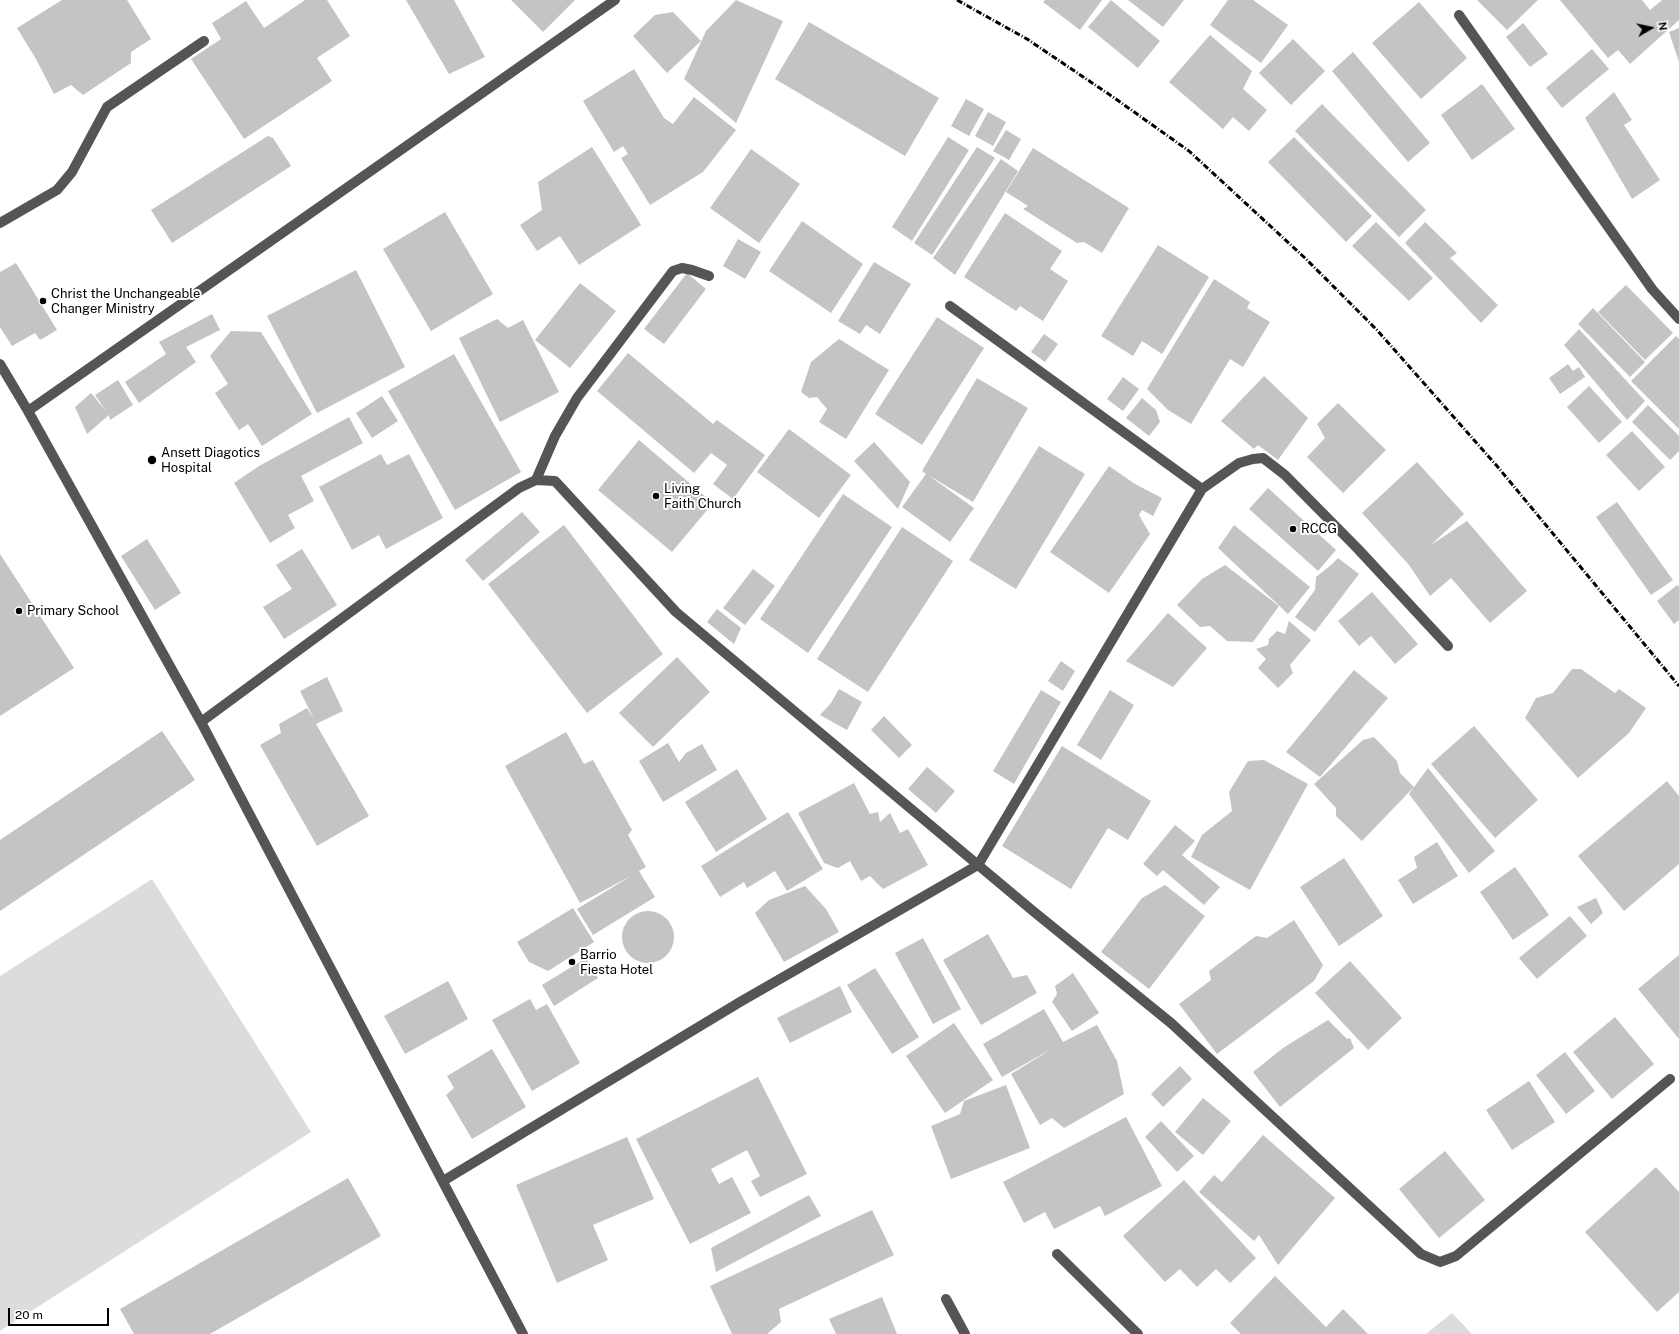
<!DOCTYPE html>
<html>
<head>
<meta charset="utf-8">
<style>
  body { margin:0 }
  #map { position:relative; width:1679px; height:1334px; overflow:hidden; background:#fff; font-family:"Public Sans",sans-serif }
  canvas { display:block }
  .north { position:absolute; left:1631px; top:8px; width:40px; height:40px; -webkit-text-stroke:3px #fff; paint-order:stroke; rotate:81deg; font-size:11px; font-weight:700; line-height:16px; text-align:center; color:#000 }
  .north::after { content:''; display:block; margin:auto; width:14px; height:18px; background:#000; clip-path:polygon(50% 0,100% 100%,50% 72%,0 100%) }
  .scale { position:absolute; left:8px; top:1308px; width:101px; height:18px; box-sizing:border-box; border:2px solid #000; border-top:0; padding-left:5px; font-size:12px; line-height:14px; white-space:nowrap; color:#000; -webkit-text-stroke:3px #fff; paint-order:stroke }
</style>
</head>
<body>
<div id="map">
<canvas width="1679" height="1334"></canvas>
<div class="north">N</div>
<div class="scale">20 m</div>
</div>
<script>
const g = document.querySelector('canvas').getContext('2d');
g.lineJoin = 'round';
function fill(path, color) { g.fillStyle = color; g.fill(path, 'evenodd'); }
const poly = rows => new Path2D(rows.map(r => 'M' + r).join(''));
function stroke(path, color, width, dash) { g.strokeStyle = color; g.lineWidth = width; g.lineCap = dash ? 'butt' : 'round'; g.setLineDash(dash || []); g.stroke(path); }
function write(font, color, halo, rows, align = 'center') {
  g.font = font + ' "Public Sans",sans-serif'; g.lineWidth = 4; g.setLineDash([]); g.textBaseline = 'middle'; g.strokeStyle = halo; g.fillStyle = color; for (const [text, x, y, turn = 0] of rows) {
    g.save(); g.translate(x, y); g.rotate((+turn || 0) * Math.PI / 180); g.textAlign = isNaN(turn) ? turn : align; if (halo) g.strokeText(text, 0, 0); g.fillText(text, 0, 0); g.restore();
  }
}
fill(poly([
  [152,879,311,1132,0,1331,0,976],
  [1452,1313,1472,1334,1426,1334]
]), '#dcdcdc');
fill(poly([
  [62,0,127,0,151,39,131,52,131,63,83,95,71,85,54,94,36,59,17,28],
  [305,0,327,0,350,36,317,58,332,81,244,139,191,59,221,39,212,23,246,1,264,28],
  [406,0,454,0,485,57,449,74],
  [511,0,575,0,543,32],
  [736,0,783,21,736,123,684,79,706,31],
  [1045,0,1102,0,1080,30,1043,2],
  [1111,0,1160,41,1138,68,1088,27],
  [1128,0,1184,0,1163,27],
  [1228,0,1253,0,1288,25,1261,63,1210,25],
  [1477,0,1538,0,1507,30],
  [1560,0,1642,0,1650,10,1662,0,1679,0,1679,20,1630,64,1618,50,1608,58],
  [1419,2,1467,58,1421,99,1372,43],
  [673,12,701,41,667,73,633,36,655,15],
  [809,22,939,98,905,156,775,79],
  [1523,23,1548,54,1530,67,1506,37],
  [1679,28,1679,62,1669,32],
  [1210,35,1252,71,1243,89,1267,110,1249,131,1233,117,1223,129,1169,82],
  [1293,39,1325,71,1291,105,1259,73],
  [1592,49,1609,69,1562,108,1546,88],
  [1353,52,1430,143,1408,162,1332,71],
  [634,69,664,118,673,124,694,97,736,130,703,172,650,205,621,158,628,154,623,146,614,152,583,101],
  [1482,84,1515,129,1472,160,1441,115],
  [1614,92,1632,120,1624,125,1660,180,1632,199,1585,118],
  [966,99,984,109,969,136,951,126],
  [1322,104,1426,210,1399,237,1295,131],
  [988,112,1006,122,993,146,975,136],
  [1006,130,1021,139,1009,160,993,151],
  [268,136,273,138,291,166,172,243,151,210],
  [948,137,969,150,912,241,892,227],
  [1294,137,1372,216,1346,242,1268,162],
  [592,147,641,225,579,265,560,236,537,251,520,225,542,210,538,182],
  [977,147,995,158,932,255,914,243],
  [1033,148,1129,208,1102,253,1084,242,1077,243,1023,209,1028,206,1006,192],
  [751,149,800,184,759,243,710,208],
  [1001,159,1018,171,955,275,933,258],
  [445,212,493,294,431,331,383,249],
  [1005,213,1062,251,1050,269,1068,281,1043,321,1020,306,1016,311,964,277],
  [802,221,863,264,831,313,769,271],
  [1376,222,1433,278,1409,301,1352,246],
  [1425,222,1457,253,1450,258,1498,305,1481,323,1405,243],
  [738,239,761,252,745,279,723,266],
  [1158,245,1209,277,1162,354,1142,341,1133,356,1101,336],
  [874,262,911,284,880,334,866,325,860,334,838,321],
  [16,263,57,330,40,340,35,333,12,346,0,327,0,272],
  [356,270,405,367,317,413,267,316],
  [687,273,706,289,664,344,644,329],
  [1214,279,1250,302,1247,308,1270,322,1243,367,1230,359,1191,424,1168,410,1147,389],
  [580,283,616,311,570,368,535,340],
  [1626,285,1673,333,1645,360,1598,312],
  [1593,308,1645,362,1630,377,1578,324],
  [212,314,220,330,186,347,196,362,139,403,125,382,166,354,159,342],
  [937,317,984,348,922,445,875,414],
  [497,319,508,328,523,320,559,392,500,422,459,338],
  [1579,329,1645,401,1627,420,1564,345],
  [231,331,261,332,312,414,262,446,248,424,239,430,215,393,228,384,210,356],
  [1044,334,1058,344,1045,362,1031,352],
  [1676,336,1679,339,1679,429,1631,381],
  [839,339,889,370,846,439,819,422,827,409,817,397,809,398,801,392,811,362],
  [628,353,713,424,717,420,765,455,733,499,713,484,727,465,711,453,694,473,597,391],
  [454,354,521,472,455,510,388,391],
  [1568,364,1573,371,1579,367,1585,377,1560,394,1549,378],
  [1264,376,1308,418,1278,460,1258,445,1254,449,1221,421],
  [1123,377,1139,389,1123,411,1107,399],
  [977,378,1028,408,973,502,928,475,974,508,950,542,902,507,926,474,922,471],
  [118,380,133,405,110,420,109,415,87,434,75,407,91,393,106,411,95,395],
  [1589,386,1622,422,1599,443,1567,407],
  [382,396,398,421,372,438,356,413],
  [1142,398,1156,410,1160,422,1149,436,1126,418],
  [1338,403,1386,450,1343,493,1307,457,1325,438,1317,424],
  [1648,405,1679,436,1679,451,1670,460,1632,422],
  [349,417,363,443,301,476,314,501,288,515,295,528,270,543,234,483,259,466],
  [789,429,851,475,819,518,757,472],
  [1632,431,1665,467,1639,491,1606,455],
  [639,440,713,503,672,552,598,490],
  [874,442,910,482,898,509,854,461],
  [1039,446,1085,474,1016,589,969,560],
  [381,454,387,465,409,454,443,518,386,549,379,535,352,550,319,487],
  [1417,462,1464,514,1431,545,1467,521,1527,591,1490,623,1451,578,1430,596,1409,565,1362,513],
  [1109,466,1135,484,1162,498,1153,516,1142,510,1139,515,1150,534,1109,593,1050,552],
  [1268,488,1336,550,1318,571,1249,509],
  [843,494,892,527,808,653,760,619],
  [1617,502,1673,580,1651,595,1596,517],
  [522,512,540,532,483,581,465,560],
  [564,525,663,654,587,713,488,584],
  [1234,525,1310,587,1288,614,1218,548],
  [902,527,953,561,868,692,817,659],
  [147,539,181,593,155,610,121,556],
  [302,549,337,605,284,639,263,607,292,589,276,565],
  [0,554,74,668,0,716],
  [1338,558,1359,574,1315,632,1295,617,1315,590,1316,577,1331,565],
  [1225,565,1279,606,1253,642,1227,641,1210,626,1200,627,1177,605,1202,579],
  [753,569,775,586,745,625,723,608],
  [1677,585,1679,587,1679,620,1674,624,1657,601],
  [1372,592,1418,644,1395,664,1371,636,1359,646,1338,621],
  [717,609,741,628,734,644,707,622],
  [1168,613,1207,648,1173,687,1126,661],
  [1289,621,1311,640,1290,665,1293,673,1278,688,1258,668,1266,659,1256,649,1268,645,1269,639,1277,631,1285,634],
  [677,657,710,692,653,747,619,713],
  [1061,661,1075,671,1063,691,1048,681],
  [1572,669,1581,669,1615,693,1619,689,1646,708,1629,733,1578,778,1525,718,1536,698,1553,693],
  [1354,670,1388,698,1320,777,1286,752],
  [327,677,343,711,316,724,369,816,317,846,260,745,281,733,279,724,307,708,314,719,300,691],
  [839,689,862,702,847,730,820,715,831,703],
  [1041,690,1061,702,1014,784,993,771],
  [1110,690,1134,705,1101,760,1077,745],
  [884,716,912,745,899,758,871,730],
  [1474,726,1538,800,1495,838,1431,764],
  [162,731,195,780,0,911,0,840],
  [566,732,584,764,593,760,632,830,628,835,646,867,639,871,655,897,593,935,577,909,631,876,580,903,505,766],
  [1374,737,1397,761,1400,773,1414,787,1362,841,1336,816,1336,808,1314,784,1363,740],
  [668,743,679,762,686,753,702,744,717,770,663,802,639,761],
  [1062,746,1151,801,1128,840,1108,828,1071,889,1002,846],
  [1264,760,1308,784,1250,890,1191,857,1202,835,1232,811,1229,792,1248,761],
  [927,767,955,791,936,813,908,789],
  [1428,768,1495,851,1469,873,1409,794],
  [737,769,767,819,716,852,685,802],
  [1667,781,1679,796,1679,864,1624,911,1578,856],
  [854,783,870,814,878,812,880,822,890,813,900,833,908,829,928,865,883,889,870,876,861,881,850,861,838,868,824,863,798,813],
  [788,812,823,869,787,891,775,871,747,888,744,882,720,897,701,866],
  [1175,825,1195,841,1182,855,1220,887,1204,905,1163,870,1157,876,1143,864],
  [1437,842,1458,876,1413,904,1398,880,1417,868,1414,857],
  [1344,858,1383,916,1339,946,1300,887],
  [1515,867,1549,915,1513,940,1480,892],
  [1165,885,1205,916,1149,989,1101,952,1142,898],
  [805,886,826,909,839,932,784,962,755,913,769,900],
  [1596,898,1603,913,1591,924,1577,907],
  [573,908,594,942,548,971,529,962,517,942],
  '622 937a26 26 0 1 1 52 0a26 26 0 1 1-52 0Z',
  [1570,916,1587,936,1537,979,1519,958],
  [1294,920,1323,965,1314,981,1217,1054,1179,1004,1211,980,1209,971,1256,936,1267,938],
  [988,934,1013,978,1027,975,1037,993,981,1025,943,960],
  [923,938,961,1009,933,1024,895,953],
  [1679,955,1679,1039,1638,989],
  [586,958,598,978,554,1006,542,985],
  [1350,961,1402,1018,1368,1050,1315,993],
  [875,968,919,1037,892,1054,847,985],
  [1073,973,1099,1013,1072,1031,1052,1002,1057,994,1055,986],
  [448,981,468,1019,405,1054,384,1016],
  [840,986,852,1012,790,1043,777,1018],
  [530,999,536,1010,547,1004,580,1063,532,1091,492,1020],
  [1044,1009,1063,1042,1097,1025,1117,1061,1124,1094,1064,1128,1052,1118,1040,1125,1011,1074,1053,1048,1002,1077,983,1044],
  [1615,1017,1654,1064,1612,1099,1573,1052],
  [1328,1020,1347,1039,1350,1038,1354,1048,1280,1107,1253,1072,1283,1048],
  [954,1023,993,1080,945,1113,906,1056],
  [492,1049,526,1107,472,1139,446,1095,454,1088,447,1076],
  [1565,1052,1595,1091,1566,1114,1536,1075],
  [1180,1066,1192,1079,1163,1107,1151,1094],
  [758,1077,807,1174,760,1197,751,1181,760,1176,747,1150,711,1169,719,1184,732,1177,751,1213,690,1244,636,1139],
  [1529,1081,1555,1122,1512,1150,1486,1110],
  [1006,1085,1030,1148,951,1179,931,1126,960,1114,964,1101],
  [1203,1098,1231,1121,1203,1155,1175,1132],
  [1126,1117,1162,1186,1105,1216,1100,1206,1054,1229,1045,1212,1024,1223,1003,1182],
  [1161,1121,1194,1156,1177,1172,1145,1137],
  [1263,1135,1335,1198,1278,1265,1259,1235,1254,1241,1199,1192,1214,1175,1222,1182],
  [627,1137,654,1199,593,1225,608,1260,557,1283,516,1185],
  [1445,1151,1485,1200,1439,1238,1399,1189],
  [1656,1167,1679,1192,1679,1292,1657,1312,1585,1232],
  [348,1178,381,1236,210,1334,134,1334,120,1309],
  [1184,1180,1256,1258,1230,1283,1216,1269,1197,1287,1180,1269,1165,1282,1123,1236],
  [809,1195,821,1216,716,1272,711,1248],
  [872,1210,894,1255,779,1309,781,1322,767,1334,732,1334,710,1286],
  [1275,1276,1326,1327,1343,1309,1368,1334,1241,1334,1230,1323],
  [882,1297,897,1334,836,1334,829,1319]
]), '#c4c4c4');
stroke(poly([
  [1459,15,1652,289,1679,319],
  [0,223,57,190,72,172,107,107,204,41],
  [950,306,1202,489],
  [0,364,28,411,201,722,523,1334],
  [28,411,615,0],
  [536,480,555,436,577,398,673,271,682,268,692,270,709,276],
  [201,722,519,488,536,480,555,481,676,612,1033,911,1171,1023,1421,1254,1440,1262,1456,1256,1670,1079],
  [443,1181,740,1002,978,865,1202,489,1239,463,1253,459,1263,458,1285,475,1358,549,1448,646],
  [1057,1254,1138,1334],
  [946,1299,965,1334]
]), '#555', 10);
stroke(poly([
  [957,0,1027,39,1113,97,1189,151,1305,258,1377,330,1497,466,1679,686]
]), '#000', 3, [6, 2, 1, 2]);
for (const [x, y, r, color] of [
  [43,301,4,"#000"],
  [152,460,5,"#000"],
  [656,496,4,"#000"],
  [1293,529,4,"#000"],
  [19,611,4,"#000"],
  [572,962,4,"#000"]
]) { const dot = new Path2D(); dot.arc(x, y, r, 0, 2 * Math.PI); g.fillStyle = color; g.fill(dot); stroke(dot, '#fff', 1.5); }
write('13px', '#000', '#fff', [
  ["Christ the Unchangeable",51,294],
  ["Changer Ministry",51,309],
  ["Ansett Diagotics",161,453],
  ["Hospital",161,468],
  ["Living",664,489],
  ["Faith Church",664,504],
  ["RCCG",1301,529],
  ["Primary School",27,611],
  ["Barrio",580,955],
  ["Fiesta Hotel",580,970]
], 'left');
</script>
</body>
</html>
